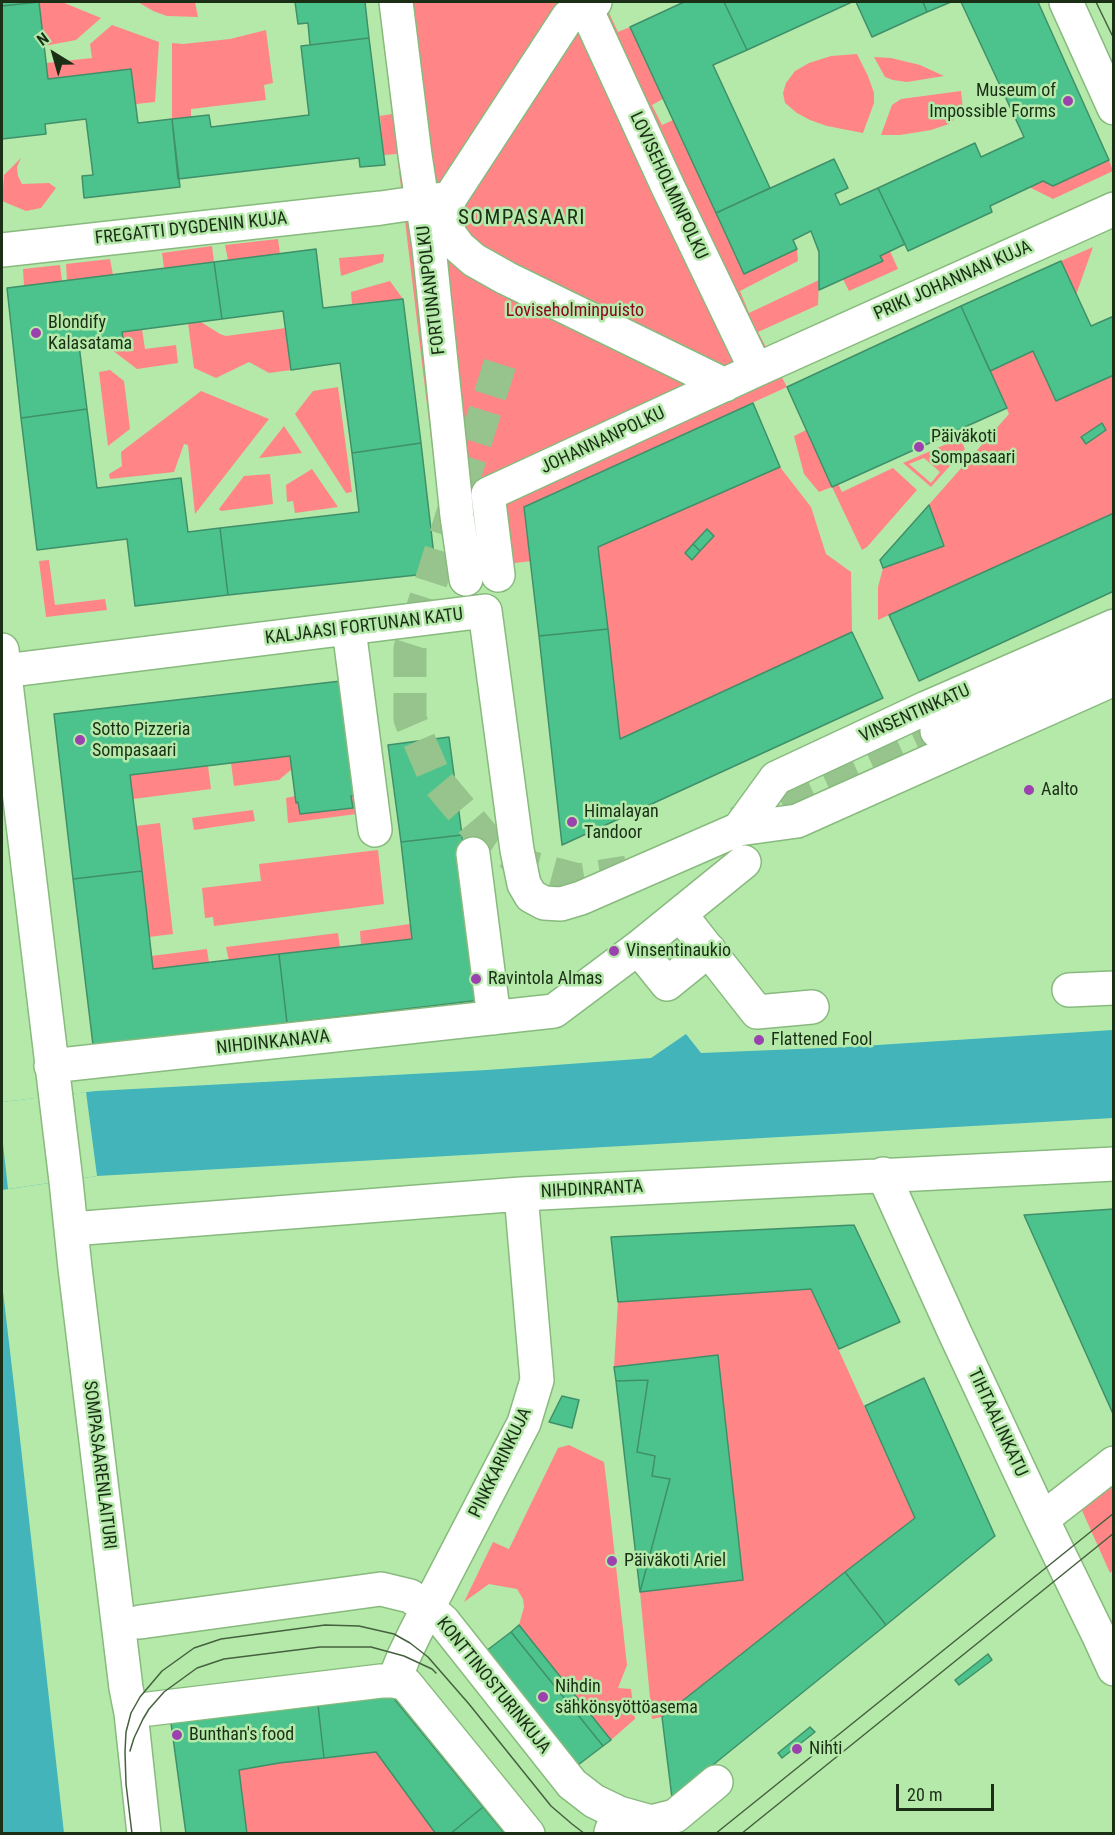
<!DOCTYPE html>
<html>
<head>
<meta charset="utf-8">
<style>
  body { margin:0 }
  #map { position:relative; width:1115px; height:1835px; overflow:hidden; background:#b5e9aa; font-family:"Roboto Condensed",sans-serif }
  canvas { display:block }
  .frame { position:absolute; inset:0; border:3px solid #1b2f16; pointer-events:none }
  .north { position:absolute; left:24px; top:24px; width:60px; height:60px; -webkit-text-stroke:4px #b5e9aa; paint-order:stroke; rotate:323deg; font-size:16px; font-weight:700; line-height:24px; text-align:center; color:#1b2f16 }
  .north::after { content:''; display:block; margin:auto; width:21px; height:27px; background:#1b2f16; clip-path:polygon(50% 0,100% 100%,50% 72%,0 100%) }
  .scale { position:absolute; left:896px; top:1784px; width:98px; height:27px; box-sizing:border-box; border:3px solid #1b2f16; border-top:0; padding-left:8px; font-size:18px; line-height:21px; white-space:nowrap; color:#1b2f16; -webkit-text-stroke:4px #b5e9aa; paint-order:stroke }
</style>
</head>
<body>
<div id="map">
<canvas width="1115" height="1835"></canvas>
<div class="frame"></div>
<div class="north">N</div>
<div class="scale">20 m</div>
</div>
<script>
const g = document.querySelector('canvas').getContext('2d');
g.lineJoin = 'round';
function fill(path, color) { g.fillStyle = color; g.fill(path, 'evenodd'); }
const poly = rows => new Path2D(rows.map(r => 'M' + r).join(''));
function stroke(path, color, width, dash) { g.strokeStyle = color; g.lineWidth = width; g.lineCap = dash ? 'butt' : 'round'; g.setLineDash(dash || []); g.stroke(path); }
function write(font, color, halo, rows, align = 'center') {
  g.font = font + ' "Roboto Condensed",sans-serif'; g.lineWidth = 5; g.setLineDash([]); g.textBaseline = 'middle'; g.strokeStyle = halo; g.fillStyle = color; for (const [text, x, y, turn = 0] of rows) {
    g.save(); g.translate(x, y); g.rotate((+turn || 0) * Math.PI / 180); g.textAlign = isNaN(turn) ? turn : align; if (halo) g.strokeText(text, 0, 0); g.fillText(text, 0, 0); g.restore();
  }
}
fill(poly([
  [39,2,62,2,101,18,76,40,44,46],
  [138,2,195,2,198,17,167,16,153,11],
  [379,2,604,2,618,32,630,27,663,99,652,105,662,125,673,120,744,274,797,249,798,261,740,291,749,313,819,280,818,305,758,332,787,387,524,507,531,561,447,572,397,154,384,155,380,116,392,114],
  [112,25,159,42,155,102,136,104,131,69,48,79,46,63,92,58,90,44],
  [266,30,273,83,264,85,266,100,191,109,191,117,172,119,172,43,183,44,230,39],
  [857,54,868,76,874,93,874,103,863,133,827,126,810,120,797,113,785,103,783,93,786,83,795,71,809,63,831,56],
  [874,57,891,58,920,65,944,76,907,82,893,80,885,77],
  [961,91,963,109,958,116,949,124,931,130,900,135,881,135,892,105,901,99],
  [21,158,17,167,18,176,22,184,49,183,56,188,41,208,26,211,2,201,4,175],
  [1109,160,1113,171,1053,199,1029,187,1043,181,1054,186],
  [278,239,280,254,228,260,225,245],
  [212,246,214,262,164,268,162,253],
  [1093,247,1076,295,1061,261],
  [890,251,898,269,849,291,843,279,883,261,880,256],
  [384,254,383,262,341,276,339,258],
  [110,259,113,275,67,281,66,264],
  [60,265,62,281,24,286,23,269],
  [390,281,403,299,352,304,351,292],
  [201,322,220,334,226,336,286,328,291,370,269,373,249,362,216,378,194,368,188,323],
  [142,329,145,349,176,345,178,363,137,369,112,350,111,341,123,338,122,332],
  [1033,351,1056,401,1113,375,1113,513,878,620,878,587,883,568,880,560,1009,414,990,371],
  [110,370,124,381,130,429,108,446,99,372],
  [338,387,352,492,346,493,295,414,313,391],
  [201,391,269,419,195,514,188,445,184,444,174,472,110,479,109,474,122,466,121,452],
  [284,426,302,453,259,458],
  [806,430,832,486,838,484,842,492,893,468,917,490,867,547,862,550,832,487,819,492,804,474,794,436],
  [960,438,965,449,931,487,903,463],
  [924,458,940,472,931,483,909,464],
  [780,467,811,507,826,554,851,572,852,632,620,739,598,547],
  [312,469,338,507,295,513,293,501,287,502,286,485],
  [270,474,273,504,221,511,219,509,244,476],
  [49,560,55,605,105,599,107,610,46,617,39,561],
  [290,756,292,769,279,780,234,786,231,763],
  [208,766,211,789,133,799,130,775],
  [295,796,296,802,298,802,300,814,353,808,351,796,354,796,364,813,288,823,286,798],
  [253,810,255,821,194,830,192,818],
  [160,823,173,934,149,937,136,826],
  [378,850,384,904,214,926,213,917,205,918,202,888,261,881,259,864],
  [410,924,412,939,361,945,360,931],
  [338,933,340,947,229,961,226,947],
  [207,949,209,963,153,969,151,956],
  [811,1289,915,1518,662,1717,652,1719,640,1592,743,1580,718,1355,614,1367,618,1302],
  [569,1445,604,1462,608,1494,627,1665,618,1688,631,1689,635,1719,611,1740,546,1677,511,1632,519,1625,524,1607,523,1599,517,1589,489,1584,464,1602,493,1542,509,1549,558,1448],
  [1113,1479,1114,1570,1110,1573,1080,1506],
  [376,1752,436,1833,247,1833,239,1770,279,1763]
]), '#ff8587');
fill(poly([
  [1113,1030,1113,1118,97,1176,2,1190,2,1102,96,1091,487,1070,651,1058,686,1034,701,1053,846,1047],
  [2,1283,15,1394,64,1833,2,1833]
]), '#42b4ba');
fill(poly([
  [86,1092,97,1176,8,1189,2,1135,2,1102]
]), '#b5e9aa');
const building = poly([
  [2,2,39,2,2,6,2,2],
  [39,2,48,79,131,69,138,123,172,119,180,187,84,198,82,176,93,175,86,119,45,124,46,134,2,139,2,6,39,2],
  [295,2,365,2,369,38,310,45,308,23,298,24,295,2],
  [684,2,724,2,747,50,713,65,770,188,716,213,630,27,684,2],
  [724,2,852,2,747,50,724,2],
  [856,2,923,2,927,12,872,37,856,2],
  [923,2,951,2,927,12,923,2],
  [961,2,1038,2,1109,160,1053,186,1043,181,990,206,992,212,908,251,878,188,975,143,981,157,1024,137,961,2],
  [369,38,385,165,360,167,359,158,178,179,172,119,209,115,211,127,309,115,301,46,369,38],
  [834,159,848,188,835,194,840,205,878,188,905,244,880,256,883,261,819,290,819,252,811,231,793,240,797,249,744,274,716,213,834,159],
  [316,249,323,308,403,299,421,443,352,453,340,363,291,370,283,311,222,319,214,262,316,249],
  [1061,261,1091,326,1114,316,1114,375,1056,401,1033,351,990,371,961,306,1061,261],
  [214,262,222,319,122,332,123,338,79,345,87,409,21,418,7,288,214,262],
  [961,306,1007,408,832,487,787,387,961,306],
  [753,403,780,467,598,547,608,629,539,636,524,507,753,403],
  [87,409,97,488,181,478,188,532,220,528,228,595,135,606,127,539,37,550,21,418,87,409],
  [1102,423,1106,430,1086,444,1081,437,1102,423],
  [421,443,436,573,228,595,220,528,359,512,352,453,421,443],
  [929,505,944,546,883,568,880,560,929,505],
  [1114,513,1114,591,919,681,889,615,1114,513],
  [707,529,714,536,700,551,693,544,707,529],
  [693,544,700,551,692,560,685,553,693,544],
  [608,629,620,739,852,632,883,698,562,845,539,636,608,629],
  [341,681,354,796,351,796,353,808,300,814,298,802,296,803,290,756,130,775,142,871,73,879,54,714,341,681],
  [449,737,462,835,401,842,388,745,449,737],
  [462,835,481,1000,287,1023,279,954,412,939,401,842,462,835],
  [142,871,153,969,279,954,287,1023,93,1045,73,879,142,871],
  [1114,1209,1114,1416,1024,1215,1114,1209],
  [854,1225,900,1322,839,1349,811,1289,618,1302,611,1237,854,1225],
  [718,1355,743,1580,640,1592,670,1479,652,1476,655,1456,637,1452,648,1380,616,1381,614,1367,718,1355],
  [924,1378,995,1536,886,1625,845,1572,915,1518,865,1406,924,1378],
  [648,1380,637,1452,655,1456,652,1476,670,1479,640,1592,616,1381,648,1380],
  [562,1396,579,1400,572,1428,549,1422,562,1396],
  [845,1572,886,1625,672,1798,662,1717,845,1572],
  [519,1625,611,1740,603,1746,511,1632,519,1625],
  [511,1632,603,1746,578,1765,486,1651,511,1632],
  [988,1654,992,1660,959,1685,955,1680,988,1654],
  [391,1695,483,1807,450,1834,436,1834,376,1752,324,1758,318,1705,391,1695],
  [318,1705,324,1758,279,1763,239,1770,247,1834,186,1834,171,1723,318,1705],
  [810,1727,815,1732,782,1758,778,1753,810,1727],
  [483,1807,505,1834,450,1834,483,1807]
]);
fill(building, '#4cc38c');
stroke(building, '#3f9069', 1.5);
stroke(poly([
  [500,364,410,648,410,719,436,780,484,837,530,867,578,880,627,872],
  [737,823,937,731]
]), '#96c48c', 33, [33, 16]);
const minor = poly([
  [396,2,415,155,429,247,457,516,466,579],
  [583,2,668,187,756,370],
  [1066,2,1114,108],
  [450,198,447,209,446,220,450,235,459,247,474,260,506,278,725,385],
  [2,250,381,208,450,198,568,17,595,2],
  [498,575,488,494,756,370,1114,209],
  [349,629,375,830],
  [2,650,66,1181,75,1268,126,1688,131,1713,144,1834],
  [4,671,485,611,517,850,524,884,531,896,544,903,561,904,581,898,739,829,797,821,1114,679],
  [937,731,1114,651],
  [739,829,776,778,926,708,1114,626],
  [473,854,494,1018],
  [680,914,757,1012,812,1007],
  [638,948,667,984,709,950],
  [1069,990,1114,988],
  [51,1066,554,1011,638,948,744,862],
  [883,1174,954,1331,1042,1519,1098,1634,1114,1669],
  [71,1229,521,1194,1114,1164],
  [1050,1513,1114,1463],
  [140,1622,381,1589,410,1596,428,1608,443,1621,572,1784,594,1801,619,1813],
  [394,1681,404,1656,415,1633,524,1423,537,1380,521,1194],
  [149,1709,381,1681,394,1681,406,1684,528,1834],
  [611,1832,619,1813,651,1822,675,1816,716,1782]
]);
stroke(minor, '#88ba7e', 36);
stroke(minor, '#fff', 33);
stroke(poly([
  [1096,2,1114,39],
  [1113,2,1114,3],
  [130,1751,134,1738,143,1719,149,1709,164,1692,197,1668,224,1659,320,1647,371,1647,404,1656,432,1669,436,1673],
  [132,1834,126,1784,125,1752,126,1732,131,1713,140,1697,162,1671,194,1648,221,1639,325,1625,359,1626,394,1634,410,1643,428,1657,469,1704,551,1806,572,1824,585,1834],
  [715,1834,1114,1513],
  [741,1834,1114,1533]
]), '#45613e', 1.5);
for (const [x, y, r, color] of [
  [1068,101,6,"#9b42ae"],
  [36,333,6,"#9b42ae"],
  [919,447,6,"#9b42ae"],
  [80,740,6,"#9b42ae"],
  [1029,790,6,"#9b42ae"],
  [572,822,6,"#9b42ae"],
  [614,951,6,"#9b42ae"],
  [476,979,6,"#9b42ae"],
  [759,1040,6,"#9b42ae"],
  [612,1561,6,"#9b42ae"],
  [543,1697,6,"#9b42ae"],
  [177,1735,6,"#9b42ae"],
  [797,1749,6,"#9b42ae"]
]) { const dot = new Path2D(); dot.arc(x, y, r, 0, 2 * Math.PI); g.fillStyle = color; g.fill(dot); stroke(dot, '#b5e9aa', 2); }
write('18px', '#1b2f16', '#b5e9aa', [
  ["Museum of",1056,91,"right"],
  ["Impossible Forms",1056,112,"right"],
  ["Blondify",48,323],
  ["Kalasatama",48,344],
  ["Päiväkoti",931,437],
  ["Sompasaari",931,458],
  ["Sotto Pizzeria",92,730],
  ["Sompasaari",92,751],
  ["Aalto",1041,790],
  ["Himalayan",584,812],
  ["Tandoor",584,833],
  ["Vinsentinaukio",626,951],
  ["Ravintola Almas",488,979],
  ["Flattened Fool",771,1040],
  ["Päiväkoti Ariel",624,1561],
  ["Nihdin",555,1687],
  ["sähkönsyöttöasema",555,1708],
  ["Bunthan's food",189,1735],
  ["Nihti",809,1749]
], 'left');
write('18px', '#1b2f16', '#b5e9aa', [
  ["LOVISEHOLMINPOLKU",668,186,65],
  ["FREGATTI DYGDENIN KUJA",191,229,-6],
  ["PRIKI JOHANNAN KUJA",953,281,-24],
  ["FORTUNANPOLKU",432,290,-97],
  ["JOHANNANPOLKU",603,441,-25],
  ["KALJAASI FORTUNAN KATU",364,627,-7],
  ["VINSENTINKATU",915,714,-24],
  ["NIHDINKANAVA",273,1043,-6],
  ["NIHDINRANTA",592,1190,-3],
  ["TIHTAALINKATU",997,1423,65],
  ["PINKKARINKUJA",501,1463,-64],
  ["SOMPASAARENLAITURI",99,1465,83],
  ["KONTTINOSTURINKUJA",493,1686,51]
]);
write('18px', '#8b0822', '#b5e9aa', [
  ["Loviseholminpuisto",575,311]
]);
g.letterSpacing = '1.5px';
write('21px', '#1b2f16', '#b5e9aa', [
  ["SOMPASAARI",522,219]
]);
g.letterSpacing = '0px';
</script>
</body>
</html>
